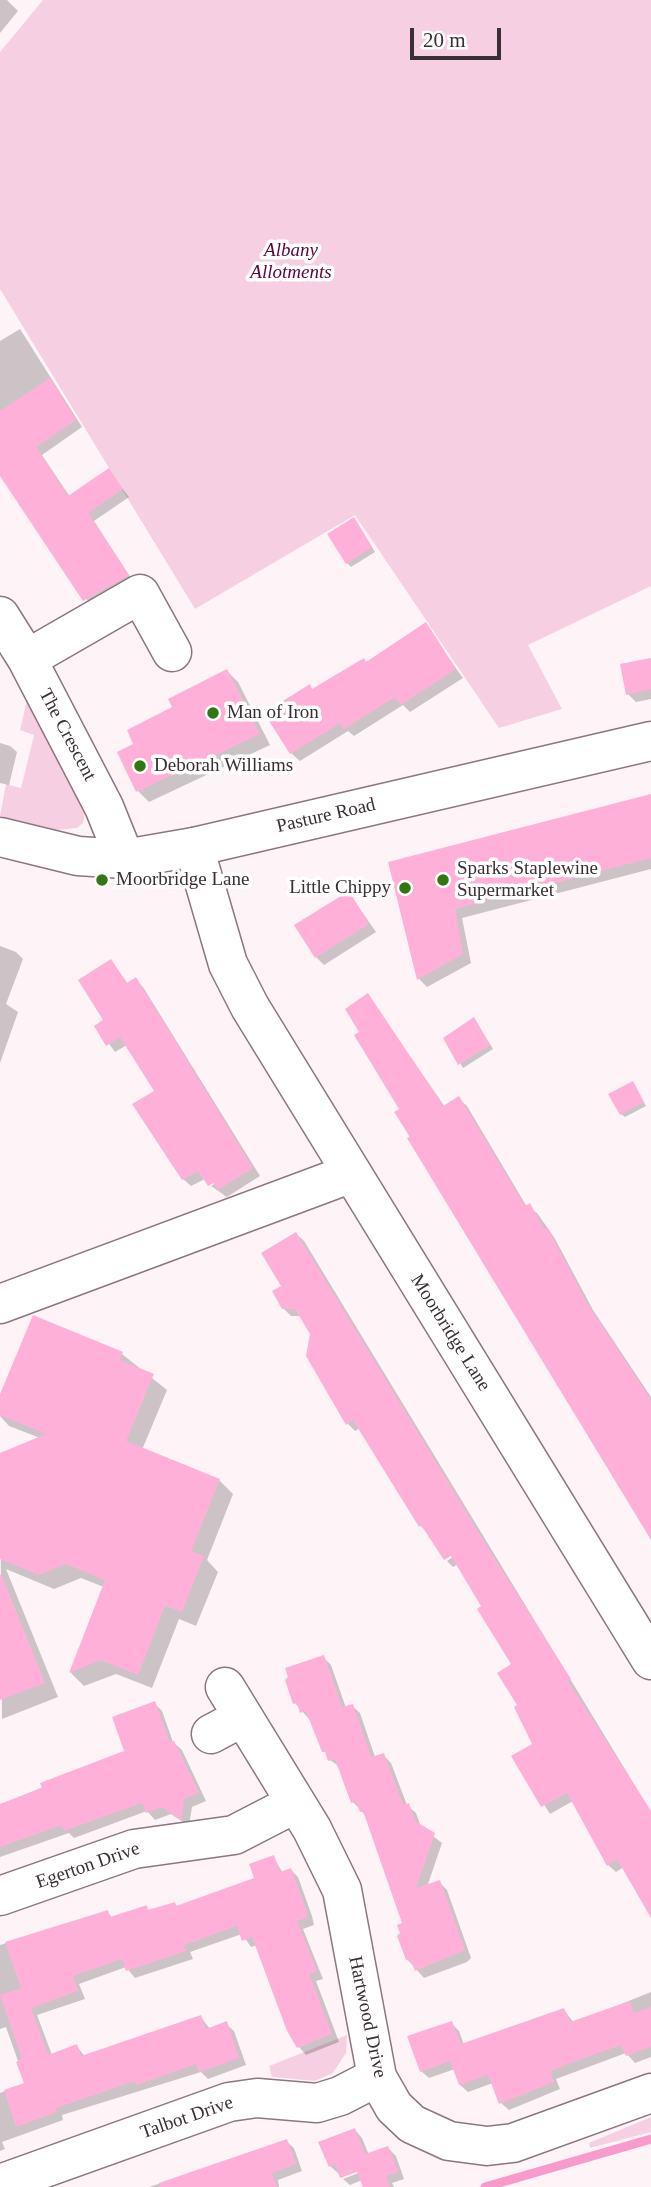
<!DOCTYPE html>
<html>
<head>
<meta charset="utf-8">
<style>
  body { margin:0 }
  #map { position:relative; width:651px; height:2187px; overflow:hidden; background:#fef4f8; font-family:Georgia,serif }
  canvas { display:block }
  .scale { position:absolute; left:410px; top:28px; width:91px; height:32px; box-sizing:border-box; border:4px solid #392f34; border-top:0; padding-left:9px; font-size:21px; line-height:24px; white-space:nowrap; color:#392f34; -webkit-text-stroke:5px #fff; paint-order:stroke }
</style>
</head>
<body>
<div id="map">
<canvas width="651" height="2187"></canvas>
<div class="scale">20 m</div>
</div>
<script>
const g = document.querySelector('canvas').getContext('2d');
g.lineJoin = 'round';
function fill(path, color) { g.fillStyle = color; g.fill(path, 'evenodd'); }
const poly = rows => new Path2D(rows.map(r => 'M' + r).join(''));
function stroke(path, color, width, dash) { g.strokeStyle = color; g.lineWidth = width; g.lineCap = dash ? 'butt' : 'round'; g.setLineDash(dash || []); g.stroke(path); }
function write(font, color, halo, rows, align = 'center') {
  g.font = font + ' Georgia,serif'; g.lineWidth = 7; g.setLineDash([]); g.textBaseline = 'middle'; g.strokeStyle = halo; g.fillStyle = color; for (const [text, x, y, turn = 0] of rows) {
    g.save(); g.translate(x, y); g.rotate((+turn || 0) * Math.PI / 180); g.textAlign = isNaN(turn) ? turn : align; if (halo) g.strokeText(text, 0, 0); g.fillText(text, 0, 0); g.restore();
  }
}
fill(poly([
  [43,0,651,0,651,586,528,645,562,709,499,728,355,515,195,609,0,289,0,52],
  [27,700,85,811,83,823,77,828,57,830,0,816,6,784,21,788,34,735,20,730],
  [347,2035,346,2053,333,2073,315,2081,272,2077,269,2066],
  [651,2117,651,2132,590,2148,589,2143]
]), '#f6d0e2');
fill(poly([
  [0,0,7,0,18,11,0,33],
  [20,329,82,427,42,455,70,497,108,470,129,497,94,521,134,583,92,607,0,472,0,341],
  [357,523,375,552,351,567,347,563],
  [425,625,463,678,410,712,403,705,354,736,348,731,300,761,291,753,313,691,367,663],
  [651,660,651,699,636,702,628,694],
  [227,671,238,682,270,745,149,802,138,791,120,752,136,745,174,707],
  [0,743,10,746,17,752,9,785,0,783],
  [651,796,651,869,462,918,471,963,427,987,419,979,390,863],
  [349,893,376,932,324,965,316,957],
  [0,946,16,952,23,959,6,1004,18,1012,0,1063],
  [111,961,128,984,135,980,143,987,260,1176,227,1197,211,1186,222,1179,205,1179,191,1186,183,1179,157,1091,127,1045,115,1052,96,1026,105,1021],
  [368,995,445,1107,459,1099,467,1106,527,1207,537,1213,554,1237,593,1310,651,1397,651,1534,418,1153,397,1113,402,1110,361,1033],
  [477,1023,493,1049,463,1068,445,1038],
  [632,1083,646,1106,625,1117,621,1114],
  [296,1234,304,1241,651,1812,651,1913,624,1867,616,1872,608,1865,573,1801,550,1814,513,1756,535,1745,519,1706,514,1665,458,1564,453,1567,447,1561,459,1552,420,1526,360,1428,355,1431,347,1423,312,1333,302,1316,291,1316,283,1308,283,1286],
  [122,1354,167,1390,142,1450,219,1480,233,1494,207,1560,218,1572,196,1626,179,1619,152,1688,116,1674,84,1686,71,1673,104,1587,81,1578,54,1589,6,1569,58,1697,2,1719,0,1455,40,1438,9,1426,0,1416,0,1399],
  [323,1657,331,1665,346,1708,352,1706,360,1713,375,1757,383,1755,391,1763,407,1805,416,1813,421,1827,442,1843,427,1887,439,1882,447,1890,471,1958,467,1962,424,1978,407,1959,404,1924,367,1817,353,1802,340,1767,330,1760,310,1720,295,1703],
  [154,1703,162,1711,173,1742,182,1750,206,1801,192,1807,189,1826,171,1814,155,1820,147,1811,74,1838,69,1833,0,1857,0,1805,126,1752],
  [273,1857,283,1873,291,1870,298,1877,312,1916,314,1925,303,1929,323,1979,316,1981,339,2042,306,2055,299,2047,257,1945,251,1947,242,1934,190,1952,193,1959,135,1978,126,1967,79,1984,85,1999,37,2015,52,2055,77,2046,85,2057,201,2017,210,2029,226,2024,234,2031,246,2065,208,2079,201,2072,62,2115,63,2120,2,2142,5,2149,0,2151,0,2093,26,2084,6,2027,0,2029,0,1945,107,1912,113,1918,146,1907,150,1912,175,1904,178,1907,257,1879],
  [651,1992,651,2057,635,2063,626,2053,556,2079,560,2089,509,2110,501,2103,493,2083,468,2092,460,2085,455,2069,429,2078,421,2071,451,2023,459,2031,464,2045,564,2010,574,2023],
  [355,2130,362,2138,369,2155,388,2148,396,2156,404,2179,392,2183,394,2187,365,2187,362,2180,350,2185,343,2179,366,2170,365,2167,343,2175,343,2178,338,2173,330,2166],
  [286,2141,294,2148,302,2171,278,2180,279,2187,149,2187]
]), '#0003');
stroke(poly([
  [485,2187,651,2139]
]), '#f99acc', 9);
fill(poly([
  [50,378,76,420,36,447,68,496,109,468,123,489,88,513,129,575,83,601,0,476,0,411],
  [354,517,372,547,346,564,327,534],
  [426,622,456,669,401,705,395,697,344,729,340,723,290,754,264,713,310,684,312,689,364,658,366,662],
  [651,658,651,689,626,695,620,664],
  [227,669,260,734,136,792,117,752,133,744,127,730,172,707,168,699],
  [651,794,651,858,455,909,463,954,417,980,388,862],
  [349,891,369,924,315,958,294,925],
  [111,959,127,983,136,977,253,1168,218,1190,214,1183,208,1186,198,1171,182,1180,132,1104,154,1091,120,1037,106,1046,94,1026,103,1020,78,980],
  [368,993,443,1106,459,1096,525,1206,530,1203,544,1229,547,1227,586,1301,651,1400,651,1540,407,1138,410,1137,394,1112,399,1109,354,1035,359,1032,345,1009],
  [474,1017,490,1045,458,1065,443,1038],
  [633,1081,644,1102,620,1115,608,1094],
  [296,1232,498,1564,571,1679,568,1681,651,1811,651,1918,617,1859,607,1866,567,1793,541,1807,511,1756,532,1744,514,1707,517,1705,497,1673,511,1664,477,1609,481,1606,451,1556,444,1560,421,1525,419,1527,353,1420,346,1425,306,1356,310,1334,295,1309,282,1309,272,1291,281,1286,261,1253],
  [33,1315,123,1352,120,1360,154,1374,126,1441,220,1479,191,1551,204,1556,182,1612,165,1606,138,1675,101,1660,69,1673,105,1580,66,1564,39,1575,0,1559,0,1453,46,1434,0,1415,0,1394],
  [1,1574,45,1683,0,1700,0,1575],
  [324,1655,342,1707,353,1704,371,1757,384,1753,403,1805,409,1803,415,1821,435,1833,416,1888,440,1880,465,1950,415,1971,411,1961,406,1960,397,1936,400,1933,397,1925,402,1923,363,1811,360,1812,356,1802,351,1803,335,1759,328,1761,325,1752,322,1752,306,1711,300,1713,297,1703,293,1704,285,1680,288,1677,285,1668],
  [155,1701,170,1742,174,1741,199,1793,184,1799,181,1820,162,1807,146,1813,142,1803,64,1831,62,1825,0,1847,0,1804,42,1788,40,1783,124,1751,112,1717],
  [274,1855,280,1872,291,1868,305,1907,308,1917,297,1921,317,1971,309,1974,332,2034,297,2048,287,2031,252,1937,242,1941,237,1926,184,1945,186,1951,126,1971,122,1959,73,1976,78,1991,31,2008,48,2055,77,2044,81,2056,201,2015,206,2029,227,2021,239,2058,199,2072,196,2064,136,2085,135,2081,56,2108,57,2112,16,2127,4,2090,24,2083,16,2062,22,2059,0,1995,21,1988,5,1942,108,1910,110,1917,147,1905,148,1910,175,1902,176,1906,254,1878,249,1864],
  [630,2001,634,2013,651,2007,651,2047,626,2056,621,2045,584,2058,550,2071,554,2082,499,2104,488,2075,459,2085,450,2061,420,2072,407,2036,452,2021,461,2044,564,2008,570,2022],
  [355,2128,365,2154,388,2146,398,2172,386,2176,390,2187,363,2187,357,2172,340,2178,335,2164,329,2167,318,2142],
  [287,2139,296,2164,272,2173,277,2187,160,2187,159,2183]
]), '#feb0d8');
const minor = poly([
  [0,616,27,659,104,807,125,859],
  [27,659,140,594,172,652],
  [194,847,228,964,250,1007,651,1660],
  [0,1304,352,1173],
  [225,1687,312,1829,342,1890,377,2077,394,2107,412,2124,449,2141,487,2146,513,2143,651,2093],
  [211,1734,243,1717],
  [0,1896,134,1849,234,1835,296,1803],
  [0,2184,229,2102,257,2098,317,2103,340,2096,377,2077]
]);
const major = poly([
  [0,837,78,856,125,859,194,847,651,741]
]);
stroke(minor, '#8c7680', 41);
stroke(major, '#8c7680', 41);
stroke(minor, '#fff', 38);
stroke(major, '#fff', 38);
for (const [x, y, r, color] of [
  [213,713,7,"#347613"],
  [140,766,7,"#347613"],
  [102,880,7,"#347613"],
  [443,880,7,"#347613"],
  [405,888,7,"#347613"]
]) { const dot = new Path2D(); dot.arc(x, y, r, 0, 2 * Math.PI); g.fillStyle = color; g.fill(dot); stroke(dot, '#fff', 2.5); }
write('italic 19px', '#5b053d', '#fff', [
  ["Albany",291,251],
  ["Allotments",291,273]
]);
write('19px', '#392f34', '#fff', [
  ["Man of Iron",227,713],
  ["Deborah Williams",154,766],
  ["Sparks Staplewine",457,869],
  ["Supermarket",457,891],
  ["Moorbridge Lane",116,880],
  ["Little Chippy",391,888,"right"]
], 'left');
write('19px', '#392f34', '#fff', [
  ["The Crescent",67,735,62],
  ["Pasture Road",326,816,-13],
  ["Moorbridge Lane",450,1333,58],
  ["Egerton Drive",88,1866,-19],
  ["Hartwood Drive",367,2017,78],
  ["Talbot Drive",187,2118,-19]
]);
</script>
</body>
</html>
